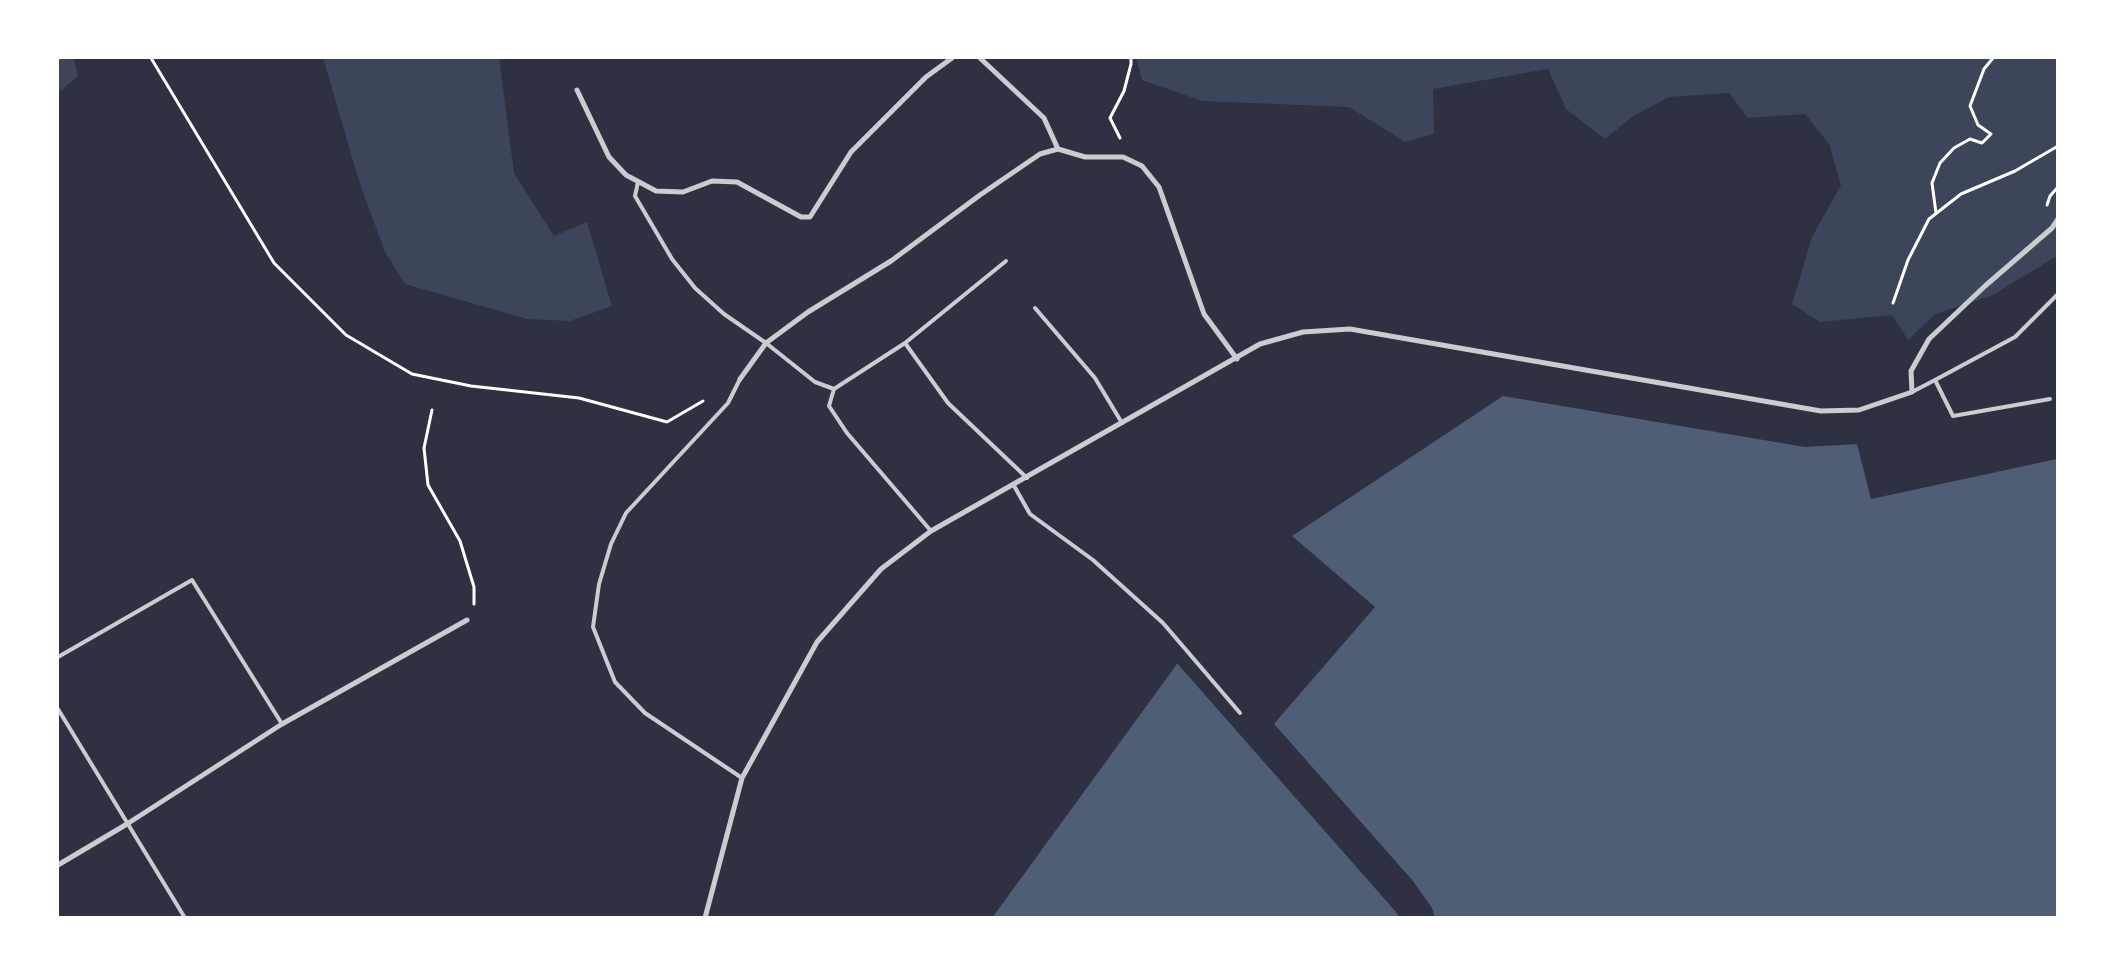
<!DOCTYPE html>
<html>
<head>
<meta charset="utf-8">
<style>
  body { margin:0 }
  #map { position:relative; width:2115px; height:975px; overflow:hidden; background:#2d3142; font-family:"Public Sans",sans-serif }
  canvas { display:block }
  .frame { position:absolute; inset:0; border:59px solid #fff; pointer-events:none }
</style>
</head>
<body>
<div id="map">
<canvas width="2115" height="975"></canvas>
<div class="frame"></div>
</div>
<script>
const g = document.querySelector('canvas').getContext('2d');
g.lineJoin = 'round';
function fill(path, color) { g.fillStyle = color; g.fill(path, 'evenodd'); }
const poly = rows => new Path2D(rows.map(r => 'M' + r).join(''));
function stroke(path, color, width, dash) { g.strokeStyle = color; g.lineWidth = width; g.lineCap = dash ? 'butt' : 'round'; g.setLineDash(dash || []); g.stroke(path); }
fill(poly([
  [58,58,74,58,78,76,58,93],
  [323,58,499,58,514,173,554,236,587,222,612,306,570,321,527,319,405,284,385,252,359,181],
  [1136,58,2057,58,2057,256,1991,296,1935,314,1908,340,1892,315,1820,322,1792,304,1812,237,1841,185,1829,144,1805,114,1748,118,1729,93,1669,97,1632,117,1605,139,1566,109,1548,69,1433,89,1434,134,1405,142,1349,107,1202,101,1142,80]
]), '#3c4559');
fill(poly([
  [1503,396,1805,447,1857,444,1871,499,2057,459,2057,917,992,918,1177,664,1197,640,1273,725,1375,607,1292,536]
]), '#4f5d75');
fill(poly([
  [1196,638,1199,639,1413,881,1432,908,1435,917,1399,917,1396,912,1176,662]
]), '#2d3142');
stroke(poly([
  [151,58,274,263,346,335,412,374,471,386,579,398,667,422,703,401],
  [1120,138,1110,118,1124,91,1131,64,1131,58],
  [2047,205,2050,196,2058,187],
  [1936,213,1932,183,1940,163,1954,148,1970,139,1982,143,1991,134,1978,125,1970,106,1984,69,1993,58],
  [1893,303,1908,260,1929,219,1961,194,2015,171,2058,146],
  [432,410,424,448,428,485,460,541,474,587,474,604]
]), '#fff', 3);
stroke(poly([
  [638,182,635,196,672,259,695,288,724,314,766,343,815,382,834,389,905,343,1006,261],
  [1035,308,1095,378,1122,423],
  [905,343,948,403,1027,478],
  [740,379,728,403,626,513,611,544,599,584,593,627,615,682,645,713,742,778],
  [1935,380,2015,337,2058,294],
  [834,389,829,406,847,433,931,531],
  [1912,392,1935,380,1953,416,2050,399],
  [1013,484,1030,514,1093,560,1163,623,1240,713],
  [58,657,192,580,282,724],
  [58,709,185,918]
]), '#caccd0', 4);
stroke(poly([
  [980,58,1044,118,1058,149],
  [577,90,609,157,626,175,656,191,683,192,712,181,737,182,801,217,810,217,851,152,926,77,952,58],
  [740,379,766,343,808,312,891,261,980,195,1040,154,1058,149,1085,157,1123,157,1142,166,1159,187,1204,314,1237,359],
  [58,865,127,824,282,724,467,620],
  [705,918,742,778,817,642,881,569,931,531,1260,344,1303,332,1350,329,1821,411,1859,410,1912,392,1911,371,1929,339,1985,286,2052,228,2058,219]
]), '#caccd0', 5);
</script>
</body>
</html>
